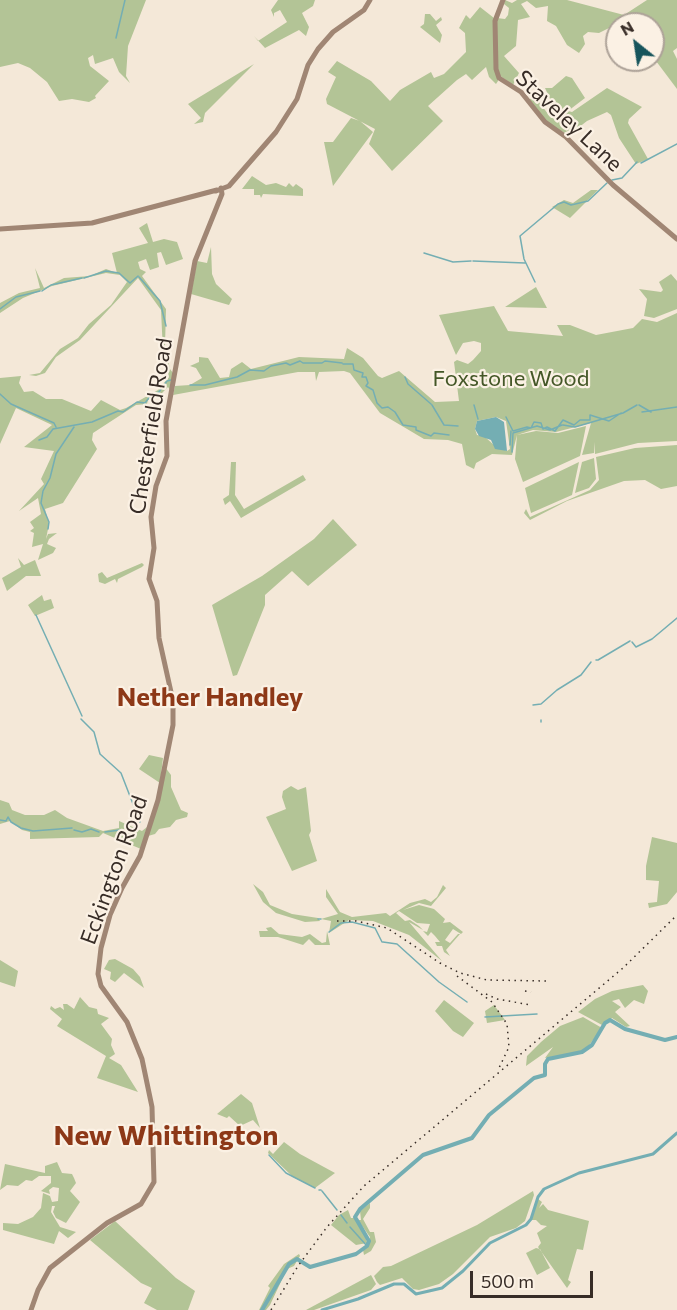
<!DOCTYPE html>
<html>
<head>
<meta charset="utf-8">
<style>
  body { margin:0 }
  #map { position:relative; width:677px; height:1310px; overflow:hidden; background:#f4e8d8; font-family:Commissioner,sans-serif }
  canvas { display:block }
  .north { position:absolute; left:605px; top:12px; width:60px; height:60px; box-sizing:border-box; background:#fbf1e4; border:2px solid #ada298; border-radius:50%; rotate:330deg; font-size:16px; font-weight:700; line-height:24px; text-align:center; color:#372c26 }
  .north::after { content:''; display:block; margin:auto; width:21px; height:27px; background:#17555c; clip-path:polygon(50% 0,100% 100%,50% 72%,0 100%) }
  .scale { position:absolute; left:470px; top:1271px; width:123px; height:27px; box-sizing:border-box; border:3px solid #372c26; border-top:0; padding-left:8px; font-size:18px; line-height:21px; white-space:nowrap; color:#372c26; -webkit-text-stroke:4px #fbf1e4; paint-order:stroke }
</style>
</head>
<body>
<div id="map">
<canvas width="677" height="1310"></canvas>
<div class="north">N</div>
<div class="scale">500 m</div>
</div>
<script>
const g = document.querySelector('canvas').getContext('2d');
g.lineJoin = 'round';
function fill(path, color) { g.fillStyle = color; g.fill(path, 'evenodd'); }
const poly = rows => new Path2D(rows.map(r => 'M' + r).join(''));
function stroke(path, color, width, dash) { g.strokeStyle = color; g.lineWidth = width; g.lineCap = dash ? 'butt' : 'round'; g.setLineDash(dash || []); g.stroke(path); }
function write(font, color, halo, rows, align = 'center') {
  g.font = font + ' Commissioner,sans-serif'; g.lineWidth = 4.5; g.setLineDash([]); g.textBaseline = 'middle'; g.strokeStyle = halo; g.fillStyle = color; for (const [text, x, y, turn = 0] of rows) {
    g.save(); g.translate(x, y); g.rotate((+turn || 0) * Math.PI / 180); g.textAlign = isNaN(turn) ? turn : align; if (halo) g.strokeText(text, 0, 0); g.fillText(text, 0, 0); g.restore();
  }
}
fill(poly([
  [0,0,146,0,128,46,126,76,130,83,119,72,113,58,95,64,93,55,88,58,90,66,109,81,95,96,96,98,89,102,72,99,59,101,47,82,30,68,18,63,0,67],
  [278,0,315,0,313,6,302,13,309,27,306,36,299,30,265,48,254,36,258,41,287,22,280,10,274,13,274,17,271,10],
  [505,0,512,3,517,0,567,0,624,15,647,0,677,0,677,48,673,51,677,59,677,89,653,57,653,24,617,24,617,32,609,28,599,33,588,32,583,36,585,44,579,53,567,45,556,26,547,21,548,6,536,8,527,1,521,4,530,17,518,20,516,46,504,56,519,73,513,85,499,75,497,63,497,18,505,19,508,15,509,8,504,4],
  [480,7,494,18,498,81,496,84,489,77,486,67,472,80,466,74,457,80,428,106,443,121,392,171,369,144,375,129,327,104,326,99,336,77,328,72,337,61,371,81,390,101,400,90,431,72,434,78,444,74,466,52,465,33,459,28,466,15,470,19],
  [425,14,430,14,436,21,441,17,442,20,436,25,442,35,440,43,420,27,424,24],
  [254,64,205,113,203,122,194,124,201,118,188,104],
  [566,76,572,78,585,98,568,111,572,112,607,88,642,107,629,119,628,123,648,159,636,164,619,138,611,115,607,112,587,121,569,135,549,125,529,99,536,98,551,118,559,118,545,88,552,88],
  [351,118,360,121,373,132,333,186,324,142,333,142],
  [252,176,266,185,276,183,286,187,289,183,293,187,296,184,303,189,303,196,263,194,261,198,260,195,254,195,254,189,242,189],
  [591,190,598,190,570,218,552,207,564,200,573,203],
  [147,223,153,242,164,239,177,242,183,259,166,265,161,252,157,253,159,267,150,270,146,259,138,262,140,269,146,272,142,276,166,309,165,346,170,369,173,373,171,391,168,387,160,395,148,400,147,404,136,405,93,433,92,440,97,449,63,503,45,509,49,524,46,539,48,534,57,533,49,539,47,544,56,548,53,553,38,560,43,544,32,547,34,533,30,531,34,528,30,522,41,514,38,498,19,511,44,484,41,479,54,451,24,447,52,425,16,408,0,444,0,378,21,376,19,383,24,392,33,391,46,399,62,399,91,411,101,400,120,410,126,408,158,390,169,377,163,352,161,310,138,278,80,340,56,357,45,373,36,376,29,375,40,373,60,349,78,338,89,324,111,305,127,282,120,275,106,273,52,286,23,298,0,313,0,303,19,293,40,288,35,268,44,288,64,278,90,276,106,269,117,273,112,253,148,243,139,228],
  [211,247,212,274,216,284,232,299,229,305,191,294,197,261,207,263],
  [671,274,677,281,677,309,654,318,644,316,647,299,639,289,661,292,663,290,659,282],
  [536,287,547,308,505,307],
  [494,306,508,331,563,336,557,325,570,325,596,335,633,328,642,319,657,322,677,313,677,441,638,443,595,454,594,442,594,453,582,455,591,423,556,432,533,430,517,435,536,431,558,433,586,426,580,456,523,482,515,459,517,435,512,455,492,454,476,463,474,469,466,465,462,444,448,440,424,439,380,413,350,373,344,371,319,372,316,381,315,372,298,372,173,395,175,386,190,385,202,378,196,368,190,366,199,362,199,357,208,358,220,378,229,377,231,369,242,362,251,369,299,357,344,359,347,348,363,358,378,376,382,378,399,371,435,402,459,401,454,362,457,360,468,364,473,360,481,351,481,343,474,341,463,343,456,355,439,315],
  [496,417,506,421,510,449,507,451,495,446,484,436,477,435,475,429,477,421],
  [677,445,677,486,661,489,645,480,624,481,567,501,530,520,524,513,526,509,530,517,590,490,599,480,596,457,635,448],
  [594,458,596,479,589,488,575,493,582,462],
  [231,462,236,462,235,495,244,509,303,475,306,480,241,518,230,501,225,505,223,499,229,495],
  [579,462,572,495,531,513,525,488],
  [333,519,357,545,308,586,292,571,265,595,265,605,237,675,233,676,212,605,262,576,314,539],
  [18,558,24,565,35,560,41,576,26,576,7,591,2,578,21,567],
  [142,563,144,565,142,567,118,579,117,583,115,579,105,584,99,582,98,574,102,572,107,578],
  [42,595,44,601,51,599,54,608,35,616,28,605],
  [149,755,163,758,160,783,139,769],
  [165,767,171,775,171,787,181,810,188,813,187,817,176,820,170,827,159,829,155,834,148,836],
  [291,786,298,790,306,787,311,831,309,835,317,861,292,871,266,817,286,809,282,797,283,791],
  [0,800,9,803,12,810,25,815,44,815,55,810,67,818,103,831,119,828,119,821,142,831,147,827,141,849,103,833,99,837,30,839,30,832,22,830,10,821,0,824],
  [652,837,677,843,677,892,667,904,649,908,648,903,657,902,659,881,646,880,646,866],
  [253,884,263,892,270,905,292,914,318,918,320,921,305,922,276,913,263,902],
  [443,885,446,888,431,906,419,903,403,910,419,905,434,909,445,919,443,923,450,922,463,932,461,934,453,929,445,940,450,943,458,934,460,934,446,950,450,956,444,952,442,946,437,946,435,942,440,942,435,936,431,932,428,936,423,931,427,932,430,924,417,923,399,911,396,913,405,921,410,920,419,926,423,930,409,922,442,961,409,935,373,921,349,920,329,933,331,921,321,919,338,914,326,897,326,889,340,912,352,917,386,913,390,916,410,903,425,899,431,902,437,897],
  [271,927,279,934,302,937,310,934,322,943,326,942,327,931,330,945,315,945,309,939,303,945,278,937,260,937,259,931,268,931,266,928],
  [115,959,133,969,140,977,144,988,124,973,115,982,110,979,111,972,104,969,109,960],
  [0,960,18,971,15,987,0,982],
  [643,985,648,991,644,1004,634,1000,625,1008,619,999,612,1001,621,1007,615,1012,630,1026,626,1027,612,1018,602,1025,578,1012,595,999,612,991],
  [80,997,89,1007,97,1009,98,1014,109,1018,101,1024,112,1039,111,1045,115,1054,109,1058,121,1065,138,1092,97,1078,106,1056,57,1026,62,1019,50,1009,51,1006,55,1009,60,1007,64,1010,63,1004,67,1004,74,1009],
  [444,1000,474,1023,463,1037,453,1031,435,1011],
  [494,1005,505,1020,487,1023,485,1011],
  [583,1017,602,1028,587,1048,581,1052,545,1058,553,1047,526,1066,527,1056,541,1042,560,1026],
  [241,1094,252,1103,260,1128,253,1120,240,1126,229,1116,227,1118,217,1114],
  [284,1142,300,1154,335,1173,315,1188,293,1177,268,1153,269,1150,273,1154],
  [57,1162,62,1173,72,1174,74,1178,76,1183,70,1191,80,1202,66,1223,56,1218,53,1212,55,1206,52,1206,51,1212,60,1227,76,1232,68,1238,59,1231,54,1244,3,1230,3,1223,18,1224,33,1217,41,1208,43,1193,50,1196,52,1202,58,1201,59,1188,53,1187,49,1190,50,1194,41,1191,51,1183,51,1176,39,1176,32,1181,26,1180,18,1186,7,1185,0,1190,5,1164,45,1173,45,1166],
  [533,1191,534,1195,525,1221,516,1228,490,1237,453,1274,439,1284,419,1290,413,1289,402,1278,380,1285,377,1282,374,1276,383,1267,391,1266,477,1225],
  [538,1199,542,1202,539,1208,543,1204,548,1210,589,1221,583,1250,577,1249,568,1280,571,1282,567,1288,538,1247,541,1243,537,1233,547,1226,541,1225,536,1220,531,1220],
  [370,1203,370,1208,363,1219,370,1232,374,1232,376,1242,371,1251,364,1255,363,1250,369,1245,370,1237,358,1220,361,1220,360,1211],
  [348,1210,351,1218,354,1218,366,1235,367,1243,356,1245,331,1225,339,1215],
  [115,1221,176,1278,195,1291,188,1310,157,1310,144,1303,152,1288,141,1283,90,1240],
  [536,1248,540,1249,550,1268,537,1275,526,1253],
  [299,1254,300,1256,294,1266,287,1269,270,1305,266,1310,259,1310,270,1288,268,1286,284,1264],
  [371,1275,376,1284,371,1290,314,1310,306,1310]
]), '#b3c496');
fill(poly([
  [496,417,504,422,507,451,495,449,491,440,479,436,475,429,477,421]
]), '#74aeb3');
stroke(poly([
  [116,38,125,0],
  [641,163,677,144],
  [612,180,622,178,637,162],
  [424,253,453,262,471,261],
  [473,261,525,263],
  [139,277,160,301,166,326],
  [84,278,106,271,119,273,130,283,138,276],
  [535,282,524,259,520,236,558,204,564,202,571,205,588,201,607,183],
  [42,291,51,285,82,278],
  [0,309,16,297,40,291],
  [343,364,353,364,354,370,363,373,362,377,366,377,368,383,366,386,373,390,377,403,382,408,388,407,395,412,403,425,416,427,416,430,431,436,434,433,449,435],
  [405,377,408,384,431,404],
  [190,385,205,385,237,377,250,370,264,371,271,366,286,363,290,365,300,361,303,363,322,363,325,361,342,363],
  [0,394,11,404,54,423,56,427],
  [432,405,444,425,458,426],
  [474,405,478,419],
  [639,405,651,412],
  [642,412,677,407],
  [506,417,513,431,527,427,531,428,534,422,541,423,543,429,547,427,555,431,563,420,574,425,580,420,590,420,590,415,609,421,621,413],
  [563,425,575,427,623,413,637,405],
  [39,440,47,437,53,429,92,422,118,411,123,412,137,402,145,403,151,395,159,392,167,381,171,380],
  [510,445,511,431],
  [512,452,513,433,537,426,550,430,562,425],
  [48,529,49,522,41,503,43,491,50,478,56,454,74,427],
  [36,615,82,716],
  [632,642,636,647,652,639,677,618],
  [596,660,597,660],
  [598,660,630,641],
  [533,705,541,704,557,690,581,675,591,662],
  [81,719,94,732,100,754,121,773,140,822],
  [541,720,541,722],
  [0,820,6,821,8,817,11,822,21,828,33,831,72,828],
  [74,830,82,832,91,829,99,832],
  [105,832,120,830],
  [318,919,321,919],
  [329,932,341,923,352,922,375,928,382,942],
  [383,942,397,944,439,982,467,1002],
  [485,1017,537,1014],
  [269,1155,286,1173,315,1188],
  [319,1190,321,1190],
  [322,1191,337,1210],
  [341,1215,347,1223],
  [350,1227,367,1246]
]), '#74aeb3', 1.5);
stroke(poly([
  [322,1310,358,1299,394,1284,404,1284,416,1294,442,1288,463,1271,490,1243,526,1225,531,1219,538,1197,544,1189,579,1173,653,1154,677,1133]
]), '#74aeb3', 3);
stroke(poly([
  [262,1310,289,1264,297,1259,310,1267,356,1254,367,1246,369,1241,355,1217,360,1209,423,1155,472,1138,489,1115,534,1078,545,1075,545,1064,548,1059,582,1052,592,1045,605,1023,610,1020,625,1029,665,1040,677,1037]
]), '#74aeb3', 4);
stroke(poly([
  [503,0,495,21,496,69,499,78,521,92,545,122,566,137,613,185,677,239],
  [216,191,229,186,276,132,297,99,308,65,318,49,333,32,364,10,370,0],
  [0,229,92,223,217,190],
  [31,1310,38,1290,50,1268,107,1223,141,1204,154,1182,152,1107,142,1059,127,1022,101,986,98,974,101,948,110,915,122,888,140,856,158,800,173,725,173,701,159,638,157,601,149,579,154,548,151,517,156,486,167,456,166,421,195,261,222,194,221,188]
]), '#a08674', 5);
stroke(poly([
  [337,921,356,921,387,928,440,963,460,973,487,980,547,981],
  [457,976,492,1002,507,1024,509,1047,499,1068],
  [525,991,531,992],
  [486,994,497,999,531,1005],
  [271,1310,298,1266,327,1227,364,1186,623,968,677,915]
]), '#372c26', 1.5, [1.5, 4.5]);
write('22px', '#372c26', '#fbf1e4', [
  ["Staveley Lane",569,121,43],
  ["Chesterfield Road",151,426,-81],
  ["Eckington Road",114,870,-70]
]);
write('22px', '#445727', '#fbf1e4', [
  ["Foxstone Wood",511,379]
]);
write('bold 26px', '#8d3817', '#fbf1e4', [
  ["Nether Handley",210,697]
]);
write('bold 28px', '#8d3817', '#fbf1e4', [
  ["New Whittington",166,1136]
]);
</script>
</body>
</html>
